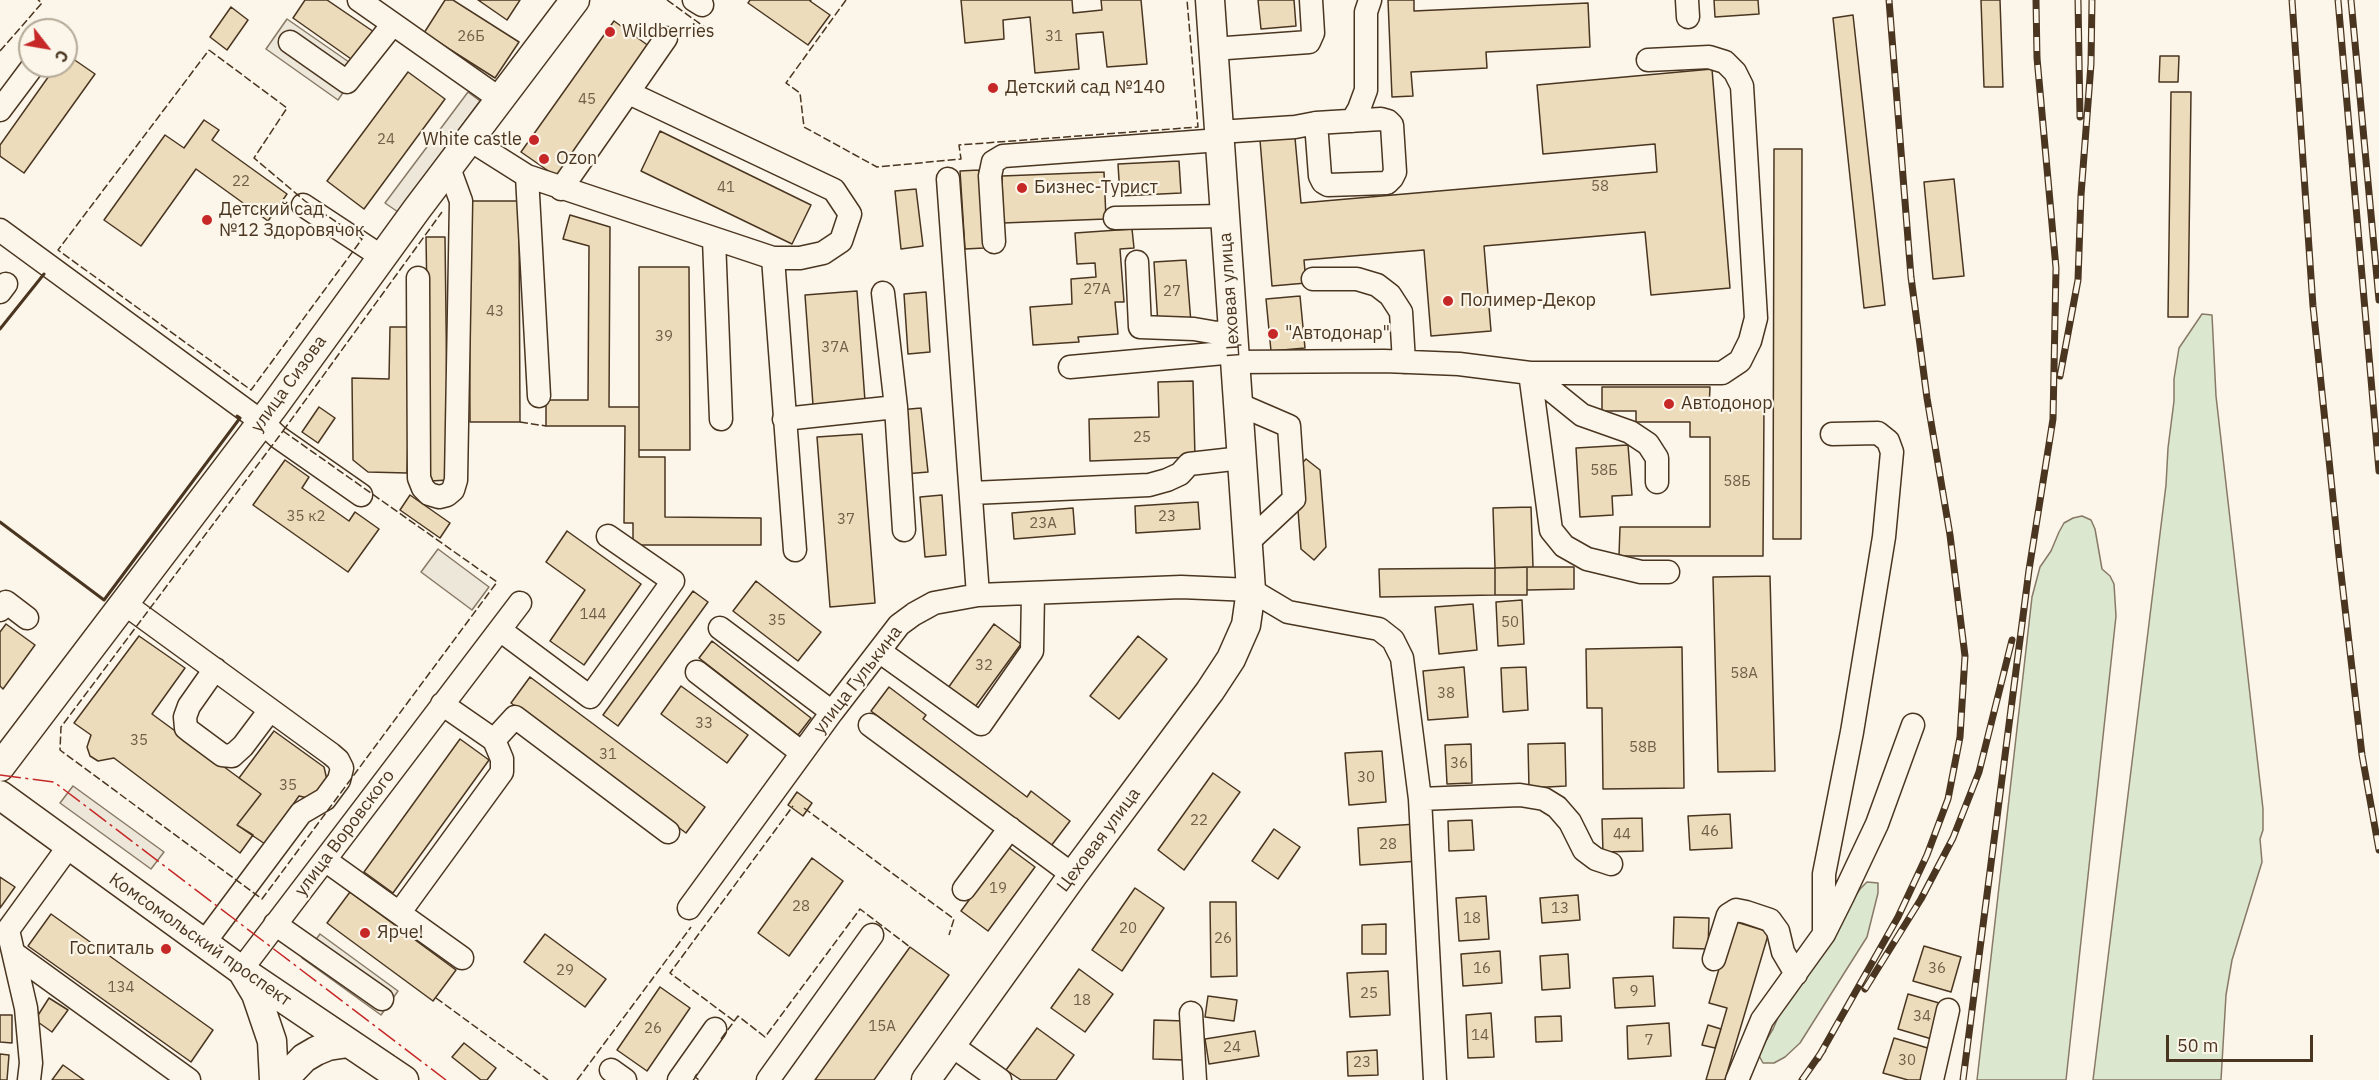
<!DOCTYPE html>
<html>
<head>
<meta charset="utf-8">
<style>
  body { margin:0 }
  #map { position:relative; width:2379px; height:1080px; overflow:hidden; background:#fbf6e9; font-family:"IBM Plex Sans",sans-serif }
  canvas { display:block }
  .north { position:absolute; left:18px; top:18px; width:60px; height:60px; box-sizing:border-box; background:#fbf6e9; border:2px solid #b4a999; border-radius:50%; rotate:121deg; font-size:16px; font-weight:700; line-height:24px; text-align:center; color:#4a3520 }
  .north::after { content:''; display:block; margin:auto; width:21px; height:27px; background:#c62828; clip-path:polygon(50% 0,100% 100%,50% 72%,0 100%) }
  .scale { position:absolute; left:2166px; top:1035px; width:147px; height:27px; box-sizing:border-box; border:3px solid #4a3520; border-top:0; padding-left:8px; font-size:18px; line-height:21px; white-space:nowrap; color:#4a3520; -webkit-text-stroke:4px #fbf6e9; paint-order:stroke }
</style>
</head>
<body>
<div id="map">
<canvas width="2379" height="1080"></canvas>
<div class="north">С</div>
<div class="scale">50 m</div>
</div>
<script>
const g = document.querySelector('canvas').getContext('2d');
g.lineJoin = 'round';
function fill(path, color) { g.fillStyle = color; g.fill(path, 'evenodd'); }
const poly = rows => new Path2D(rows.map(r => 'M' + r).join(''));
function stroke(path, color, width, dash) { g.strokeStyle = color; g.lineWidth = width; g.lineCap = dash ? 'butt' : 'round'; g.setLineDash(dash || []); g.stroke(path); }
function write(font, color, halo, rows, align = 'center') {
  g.font = font + ' "IBM Plex Sans",sans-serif'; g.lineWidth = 4.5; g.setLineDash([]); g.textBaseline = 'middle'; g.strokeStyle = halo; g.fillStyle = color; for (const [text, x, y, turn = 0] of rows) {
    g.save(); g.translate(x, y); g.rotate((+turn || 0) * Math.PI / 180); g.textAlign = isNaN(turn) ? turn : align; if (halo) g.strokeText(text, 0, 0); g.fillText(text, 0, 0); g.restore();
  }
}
const green = poly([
  [2202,314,2212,315,2216,396,2263,809,2263,830,2260,839,2262,862,2232,960,2226,995,2221,1080,2093,1080,2166,485,2168,448,2174,401,2174,379,2179,348,2202,314],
  [2082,516,2091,520,2095,529,2102,569,2110,576,2114,584,2116,616,2066,1080,1977,1080,2032,597,2040,567,2051,551,2059,532,2064,523,2073,518,2082,516],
  [1867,882,1878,883,1878,893,1867,937,1800,1043,1785,1057,1774,1063,1763,1063,1758,1054,1773,1029,1785,1001,1860,889,1867,882]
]);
fill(green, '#dce7d0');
stroke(green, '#887966', 1.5);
const parking = poly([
  [287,19,359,69,338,100,266,49,287,19],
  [468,92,480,101,398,212,385,203,468,92],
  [438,549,489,587,472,610,421,572,438,549],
  [73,786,164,852,151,869,60,803,73,786],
  [320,934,398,991,381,1015,302,958,320,934]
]);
fill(parking, '#ede7d9');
stroke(parking, '#887966', 1.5);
const building = poly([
  [305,0,327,0,374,32,354,61,293,18,305,0],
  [445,0,453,0,519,42,495,78,424,33,445,0],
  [478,0,520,0,507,20,478,0],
  [750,0,811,0,810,1,830,15,808,45,748,3,750,0],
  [961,0,1072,0,1073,13,1102,10,1101,0,1141,0,1147,64,1107,67,1103,32,1076,34,1079,69,1035,73,1030,17,1003,20,1004,39,965,43,961,0],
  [1258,0,1294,0,1296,26,1261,29,1258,0],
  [1388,0,1414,0,1414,11,1588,3,1590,47,1486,52,1487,68,1411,72,1413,96,1392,97,1388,0],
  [1714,0,1758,0,1759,14,1715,17,1714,0],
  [1981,0,2000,0,2003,87,1984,87,1981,0],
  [231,7,248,20,227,50,210,37,231,7],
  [1853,15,1885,305,1864,308,1833,18,1853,15],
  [614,21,653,49,560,179,521,152,614,21],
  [66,54,95,74,24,173,0,156,0,145,56,66,66,66,66,54],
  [2160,56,2179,56,2178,82,2159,82,2160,56],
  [1712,69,1730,288,1651,295,1645,232,1484,246,1491,331,1431,336,1424,250,1304,260,1306,283,1272,286,1260,140,1295,138,1301,203,1657,172,1655,144,1543,154,1537,85,1712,69],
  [408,72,445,99,364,209,327,181,408,72],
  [2171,92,2191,92,2188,317,2168,317,2171,92],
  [204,120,219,130,212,140,287,194,268,221,196,169,141,246,104,220,165,135,184,148,204,120],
  [660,131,811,205,792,244,641,171,660,131],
  [1774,149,1802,149,1801,539,1773,539,1774,149],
  [1179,161,1181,193,1120,196,1118,164,1179,161],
  [979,170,984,248,965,249,960,171,979,170],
  [1104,172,1106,219,1003,223,1002,176,1104,172],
  [1954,179,1964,276,1933,279,1924,182,1954,179],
  [916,189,923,246,901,249,895,191,916,189],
  [469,201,519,201,520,422,470,422,469,201],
  [570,215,610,227,609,407,639,407,639,457,665,457,665,517,761,518,761,545,633,545,633,523,624,523,625,426,546,426,546,400,588,400,589,246,563,239,570,215],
  [1132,229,1134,248,1120,249,1124,302,1115,302,1118,334,1078,337,1079,342,1033,345,1030,307,1072,304,1071,279,1096,277,1095,263,1077,264,1075,233,1132,229],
  [426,237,445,237,448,480,430,481,426,237],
  [1186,260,1191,323,1158,325,1154,262,1186,260],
  [639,267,689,267,690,450,639,450,639,267],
  [857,291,865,401,813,405,805,295,857,291],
  [926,292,930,352,908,354,904,294,926,292],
  [1300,296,1305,348,1271,351,1266,299,1300,296],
  [390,327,411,327,407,473,368,472,353,460,352,378,389,379,390,327],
  [1193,381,1195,457,1090,461,1089,419,1159,417,1158,382,1193,381],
  [1602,387,1710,387,1709,408,1764,407,1763,556,1619,556,1620,527,1710,527,1710,437,1690,437,1690,422,1636,422,1636,411,1602,411,1602,387],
  [319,407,335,418,318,443,302,432,319,407],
  [921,408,928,472,905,474,899,410,921,408],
  [862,434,875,603,830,607,817,437,862,434],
  [1628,445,1632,495,1612,496,1613,515,1580,517,1576,448,1628,445],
  [1306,459,1320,470,1326,547,1314,560,1301,549,1295,471,1306,459],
  [285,460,309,477,302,488,349,521,355,512,379,529,348,572,253,505,285,460],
  [410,495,450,523,440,538,400,510,410,495],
  [942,495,946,555,925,557,920,497,942,495],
  [1198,502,1200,529,1136,533,1135,506,1198,502],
  [1531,507,1533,567,1495,568,1493,508,1531,507],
  [1073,508,1075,534,1014,539,1012,513,1073,508],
  [567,531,641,584,584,665,550,641,585,590,546,562,567,531],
  [1527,567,1527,595,1495,595,1495,568,1527,567],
  [1527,567,1574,567,1574,589,1527,590,1527,567],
  [1495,568,1495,595,1380,597,1379,569,1495,568],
  [1770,576,1775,771,1718,772,1713,577,1770,576],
  [756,581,821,632,798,661,733,611,756,581],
  [693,591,708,602,618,726,603,715,693,591],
  [1522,600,1524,644,1498,646,1496,602,1522,600],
  [1473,604,1477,650,1439,654,1435,607,1473,604],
  [6,624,35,645,3,689,0,686,0,632,6,624],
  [994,624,1021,644,975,707,948,688,994,624],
  [139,636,185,668,152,714,261,794,237,825,253,835,240,853,114,758,98,761,90,756,87,747,91,735,74,723,139,636],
  [1138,636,1167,659,1119,719,1090,696,1138,636],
  [712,641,811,718,798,735,699,658,712,641],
  [1682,647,1684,788,1603,789,1602,708,1587,708,1586,649,1682,647],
  [1464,667,1468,717,1428,720,1423,671,1464,667],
  [1526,667,1528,710,1503,712,1501,668,1526,667],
  [530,677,705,807,686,833,511,703,530,677],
  [681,686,748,735,727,763,661,714,681,686],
  [889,687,926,715,923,719,1027,797,1031,791,1070,821,1051,846,905,743,908,739,871,711,889,687],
  [274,731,324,767,327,780,312,799,299,796,265,844,237,825,261,794,239,778,274,731],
  [460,739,489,760,393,893,364,872,460,739],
  [1565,743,1566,786,1529,788,1528,744,1565,743],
  [1471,744,1472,783,1447,784,1445,745,1471,744],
  [1382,751,1386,802,1349,805,1345,753,1382,751],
  [1213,773,1240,792,1184,870,1158,850,1213,773],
  [797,792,812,803,803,816,788,805,797,792],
  [1730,814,1732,848,1690,850,1688,816,1730,814],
  [1642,818,1643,851,1603,852,1602,819,1642,818],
  [1472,820,1474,850,1449,851,1448,821,1472,820],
  [1416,824,1419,861,1360,865,1358,828,1416,824],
  [1274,829,1300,847,1278,879,1252,861,1274,829],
  [1008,847,1035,867,988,931,961,911,1008,847],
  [812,858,843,881,789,956,758,933,812,858],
  [0,877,15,887,0,908,0,877],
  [1135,888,1164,908,1122,971,1092,950,1135,888],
  [350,892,456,970,433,1001,327,923,350,892],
  [1578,895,1580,920,1542,923,1540,898,1578,895],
  [1486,896,1489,939,1459,941,1456,898,1486,896],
  [1210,902,1236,902,1237,976,1211,977,1210,902],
  [51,914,213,1030,191,1062,28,946,51,914],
  [1674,917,1709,918,1708,949,1673,948,1674,917],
  [1733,921,1769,932,1725,1080,1706,1080,1727,1008,1709,1003,1733,921],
  [1386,924,1386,954,1362,954,1362,925,1386,924],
  [545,934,606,979,585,1007,524,962,545,934],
  [1924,946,1961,957,1951,992,1913,981,1924,946],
  [910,947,949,975,874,1080,815,1080,910,947],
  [1500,951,1502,983,1463,986,1461,954,1500,951],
  [1568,954,1570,988,1542,990,1540,956,1568,954],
  [1079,969,1113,994,1085,1032,1051,1008,1079,969],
  [1388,971,1390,1015,1350,1017,1347,973,1388,971],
  [1653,976,1655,1006,1615,1008,1613,978,1653,976],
  [660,987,690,1008,647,1071,617,1050,660,987],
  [1908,994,1946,1005,1935,1040,1898,1029,1908,994],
  [1208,996,1237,1000,1234,1021,1205,1017,1208,996],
  [49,998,68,1010,52,1032,35,1020,49,998],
  [1491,1013,1494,1057,1468,1058,1466,1015,1491,1013],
  [0,1015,12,1015,12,1043,0,1042,0,1015],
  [1561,1016,1562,1041,1536,1042,1535,1017,1561,1016],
  [1154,1020,1185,1021,1183,1060,1153,1059,1154,1020],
  [1669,1023,1671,1056,1628,1059,1627,1026,1669,1023],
  [1708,1025,1721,1029,1715,1048,1702,1045,1708,1025],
  [1037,1028,1074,1055,1056,1080,1021,1080,1006,1070,1037,1028],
  [1255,1031,1259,1056,1209,1064,1205,1039,1255,1031],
  [1894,1038,1931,1049,1922,1080,1908,1080,1883,1073,1894,1038],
  [464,1043,496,1068,487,1080,481,1080,452,1057,464,1043],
  [1377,1050,1378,1075,1348,1076,1347,1052,1377,1050],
  [0,1054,9,1055,7,1080,0,1080,0,1054],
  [63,1065,84,1080,52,1080,63,1065]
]);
fill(building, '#ecdcbc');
stroke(building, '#4a3520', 1.5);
const minor = poly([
  [359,0,500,99],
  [694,0,702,5],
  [1687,0,1688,17],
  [290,42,347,82,393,24],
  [1213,49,1309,42,1313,33,1311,0],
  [629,93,834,190,850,214,841,241,823,253,800,258,773,258],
  [0,110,33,66],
  [1352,121,1359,109,1366,90,1366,12,1370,0],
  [1219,132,1295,127,1316,123,1381,119,1388,121,1392,125,1395,172,1392,178,1387,183,1328,185,1323,182,1320,176,1316,123],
  [470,140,527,176,773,258,795,550],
  [527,176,539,396],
  [948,179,978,595],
  [561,189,666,38],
  [303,205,382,257],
  [1115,218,1224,216],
  [0,230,262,422,278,437,361,495],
  [714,239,721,419],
  [994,242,990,176,993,162,1003,156,1220,140],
  [1137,262,1140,327,1194,329,1217,333,1233,331],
  [418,278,419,478,423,488,429,494,439,497,447,495,453,490,456,480,461,201,449,168],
  [1313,279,1357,279,1377,285,1390,295,1401,312,1404,362],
  [0,292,6,284],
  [883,293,896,407,904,530],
  [1235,362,1384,361,1459,364,1530,373,1722,373,1740,361,1750,341,1756,318,1742,86,1735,72,1725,62,1709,57,1648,60],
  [1070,367,1235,352],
  [1238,404,1289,426,1294,499,1248,542],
  [784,419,896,407],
  [1657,482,1657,458,1648,444,1630,432,1582,415,1530,373,1551,530,1564,546,1587,559,1641,572,1668,572],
  [972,493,1149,485,1167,480,1180,474,1189,464,1242,458],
  [125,604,331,754,338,760,342,768,339,780,325,799,301,813,204,943],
  [0,610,6,602,27,618],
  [720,628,832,712],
  [500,630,590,697,673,581,608,536],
  [879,651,981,724,1032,651,1033,593],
  [215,669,189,706,185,717,186,728,191,732,222,755,232,756,243,746,270,710],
  [697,672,802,753],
  [870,725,1073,875],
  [494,740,515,717,668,832],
  [1420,799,1520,795,1544,799,1557,807,1570,822,1584,850,1596,859,1611,864],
  [325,860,462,958],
  [964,889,1010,828],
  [689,908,832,712,899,625,914,614,934,603,978,595,1181,587,1251,590,1288,612,1379,629,1393,640,1402,658,1420,799,1435,1080],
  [400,912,502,772,502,759,494,740,442,704],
  [275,924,382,999],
  [1824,934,1824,874,1852,732,1884,537,1892,452,1888,441,1878,433,1832,434],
  [16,955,189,1080],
  [1714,959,1728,915,1736,910,1746,912,1770,920,1778,931,1783,952,1796,974],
  [241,970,520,603],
  [1191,1013,1195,1080],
  [951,1045,1000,1080],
  [611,1070,625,1080],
  [29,1080,31,1063,26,1008,8,930,69,846],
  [679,1080,715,1029],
  [768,1080,872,935],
  [1737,1080,1762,1020,1824,934,1843,896,1877,824,1913,725],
  [1932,1080,1948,1010]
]);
const major = poly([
  [0,767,274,406,417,209,575,0],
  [0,795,241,970,404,1080],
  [244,974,256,994,272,1041,274,1080],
  [283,1080,304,1058,316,1051,328,1046,348,1043],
  [926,1080,1073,875,1210,691,1231,659,1246,625,1251,590,1210,0]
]);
stroke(minor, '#4a3520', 25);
stroke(major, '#4a3520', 31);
stroke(minor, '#fbf6e9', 22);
stroke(major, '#fbf6e9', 28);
const rail = poly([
  [2078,0,2080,117],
  [2292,0,2313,306,2339,556,2362,755,2379,850],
  [2338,0,2379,471],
  [2351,0,2379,300],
  [2060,376,2078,280,2081,195,2091,64,2092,0],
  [1865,989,1921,899,1953,838,1979,772,2012,640],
  [1818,1058,1898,917,1927,855,1948,799,1960,737,1965,656,1950,535,1927,398,1911,277,1889,0],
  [1802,1080,1823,1050],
  [1963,1080,2029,570,2053,419,2056,268,2037,58,2036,0]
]);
stroke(rail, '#4a3520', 7);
stroke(rail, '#fbf6e9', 4.5, [14]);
stroke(poly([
  [667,0,710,31],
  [846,0,786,83,800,93,804,127,877,167,961,159,959,145,1198,127,1187,0],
  [209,50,287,108,254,158,305,201,362,239,251,390,58,250,209,50],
  [0,51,42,3,38,0],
  [520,422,546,426],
  [283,431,497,582,262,899,60,750,61,727,283,431],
  [283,431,442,212],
  [804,808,954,919,949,935],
  [436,998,548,1080],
  [734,1021,670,973,793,806],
  [721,1039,738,1016,765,1037,860,909,910,947],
  [697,1074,695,1077,699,1080],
  [577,1080,691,927]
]), '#4a3520', 1.5, [8, 3]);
stroke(poly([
  [0,329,44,274],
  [0,522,104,600,240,418,237,416]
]), '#4a3520', 3);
stroke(poly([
  [0,775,54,782,446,1080]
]), '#c62828', 1.5, [21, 4.5, 3, 4.5]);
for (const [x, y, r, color] of [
  [610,32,6,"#c62828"],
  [993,88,6,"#c62828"],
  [534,140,6,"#c62828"],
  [544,159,6,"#c62828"],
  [1022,188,6,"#c62828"],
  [207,220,6,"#c62828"],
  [1448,301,6,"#c62828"],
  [1273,334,6,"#c62828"],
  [1669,404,6,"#c62828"],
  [365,933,6,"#c62828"],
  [166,949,6,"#c62828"]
]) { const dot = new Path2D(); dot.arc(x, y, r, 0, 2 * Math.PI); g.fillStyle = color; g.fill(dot); stroke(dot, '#fbf6e9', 2); }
write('15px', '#725f47', null, [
  ["26Б",471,37],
  ["31",1054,37],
  ["45",587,100],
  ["24",386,140],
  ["22",241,182],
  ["58",1600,187],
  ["41",726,188],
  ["27А",1097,290],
  ["27",1172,292],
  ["43",495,312],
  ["39",664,337],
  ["37А",835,348],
  ["25",1142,438],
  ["58Б",1604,471],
  ["58Б",1737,482],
  ["35 к2",306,517],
  ["23",1167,517],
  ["37",846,520],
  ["23А",1043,524],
  ["144",593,615],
  ["35",777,621],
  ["50",1510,623],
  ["32",984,666],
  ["58А",1744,674],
  ["38",1446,694],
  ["33",704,724],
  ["35",139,741],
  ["58В",1643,748],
  ["31",608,755],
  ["36",1459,764],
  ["30",1366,778],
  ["35",288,786],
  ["22",1199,821],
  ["46",1710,832],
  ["44",1622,835],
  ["28",1388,845],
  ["19",998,889],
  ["28",801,907],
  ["13",1560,909],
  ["18",1472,919],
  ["20",1128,929],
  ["26",1223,939],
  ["16",1482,969],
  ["36",1937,969],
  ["29",565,971],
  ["134",121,988],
  ["9",1634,992],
  ["25",1369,994],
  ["18",1082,1001],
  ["34",1922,1017],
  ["15А",882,1027],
  ["26",653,1029],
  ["14",1480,1036],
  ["7",1649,1041],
  ["24",1232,1048],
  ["30",1907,1061],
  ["23",1362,1063]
]);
write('18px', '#4a3520', '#fbf6e9', [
  ["Wildberries",622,32],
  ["Детский сад №140",1005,88],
  ["White castle",522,140,"right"],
  ["Ozon",556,159],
  ["Бизнес-Турист",1034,188],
  ["Детский сад",219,210],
  ["№12 Здоровячок",219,231],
  ["Полимер-Декор",1460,301],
  ["\"Автодонар\"",1285,334],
  ["Автодонор",1681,404],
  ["Ярче!",377,933],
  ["Госпиталь",154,949,"right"]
], 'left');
write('18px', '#4a3520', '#fbf6e9', [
  ["Цеховая улица",1230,295,-94],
  ["улица Сизова",289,384,-54],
  ["улица Гулькина",858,680,-52],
  ["улица Воровского",345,833,-53],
  ["Цеховая улица",1099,840,-53],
  ["Комсомольский проспект",200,940,35]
]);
</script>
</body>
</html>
